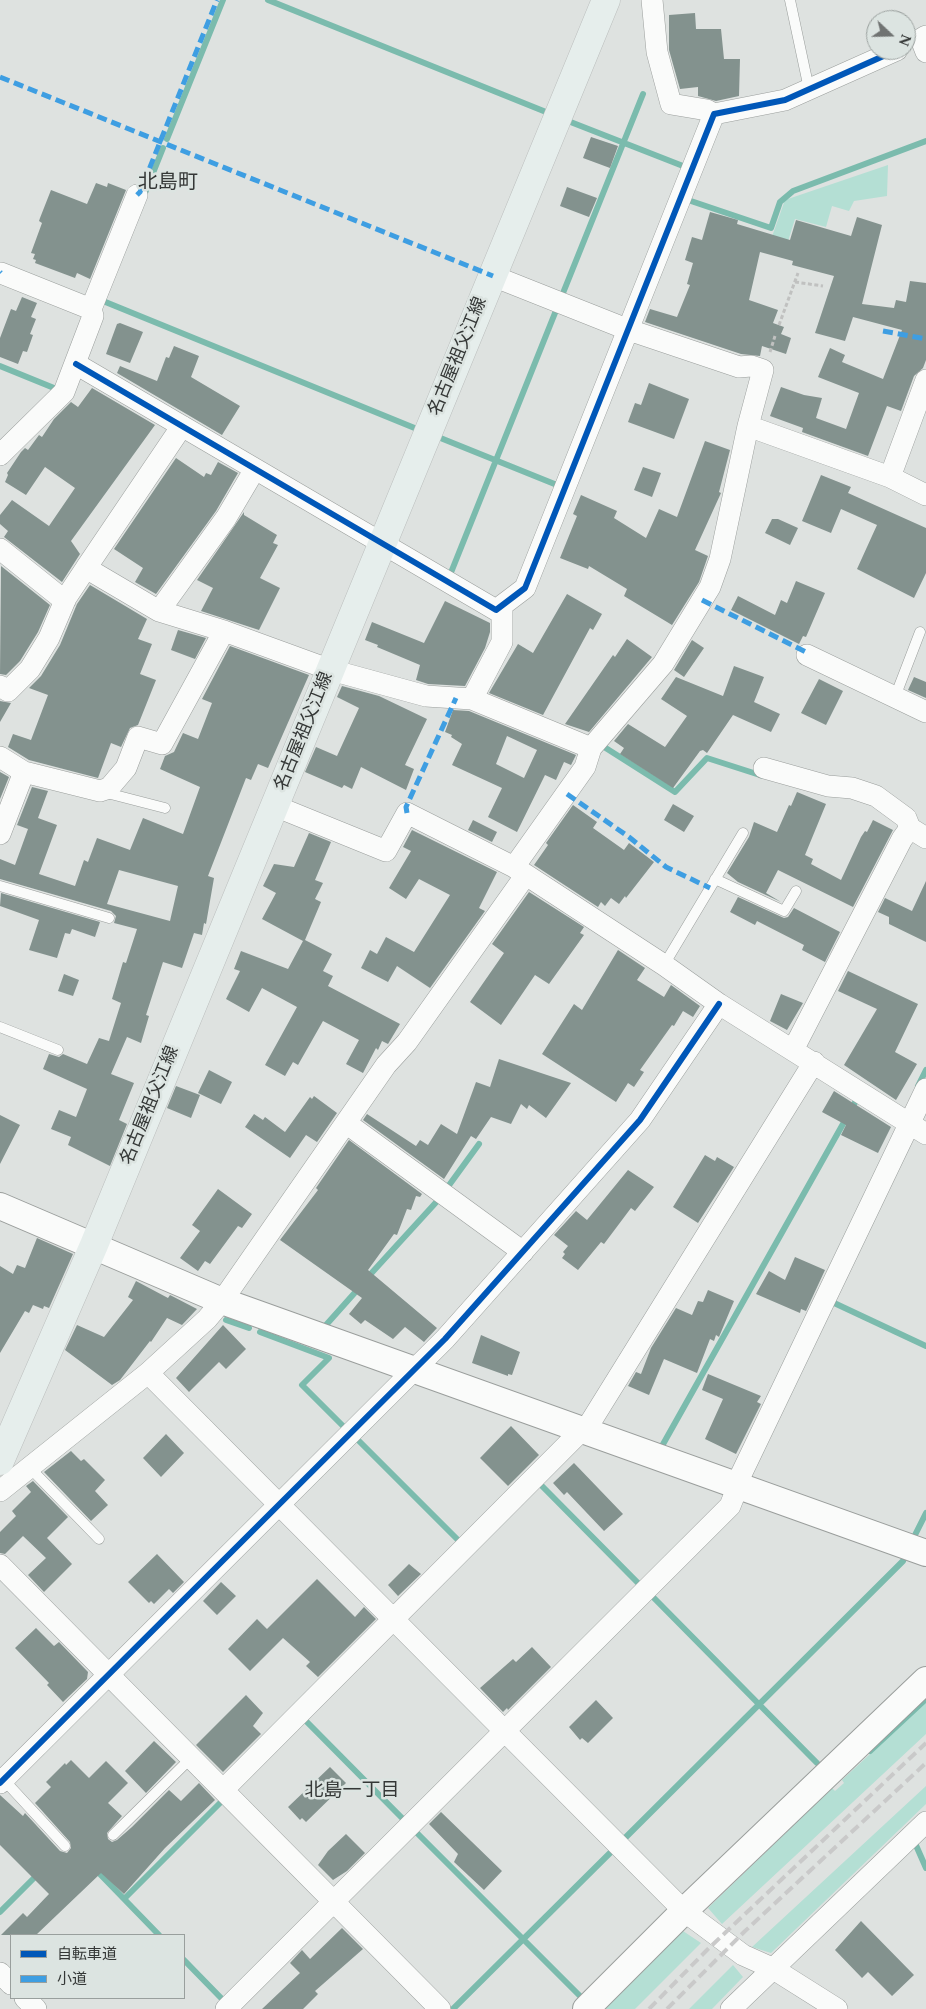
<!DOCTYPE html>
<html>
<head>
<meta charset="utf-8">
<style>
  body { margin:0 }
  #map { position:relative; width:926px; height:2009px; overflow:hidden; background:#dee2e0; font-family:Spectral,"Noto Sans JP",serif }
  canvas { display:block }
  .legend { position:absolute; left:10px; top:1934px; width:175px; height:65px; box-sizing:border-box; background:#dce4e1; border:1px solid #999f9d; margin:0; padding:6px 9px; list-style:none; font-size:15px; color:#343736 }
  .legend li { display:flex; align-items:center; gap:10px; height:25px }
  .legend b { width:25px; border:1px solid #999f9d }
  .north { position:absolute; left:866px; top:10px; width:50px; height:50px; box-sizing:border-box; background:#dce4e1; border:1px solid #999f9d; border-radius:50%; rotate:111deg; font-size:14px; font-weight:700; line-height:20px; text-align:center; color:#343736 }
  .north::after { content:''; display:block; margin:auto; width:18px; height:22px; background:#707372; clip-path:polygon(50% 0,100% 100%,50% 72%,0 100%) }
</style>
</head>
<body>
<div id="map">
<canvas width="926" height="2009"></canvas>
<ul class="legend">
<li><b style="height:6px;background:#0057b8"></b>自転車道</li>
<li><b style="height:6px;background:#3e9ee2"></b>小道</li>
</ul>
<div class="north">N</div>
</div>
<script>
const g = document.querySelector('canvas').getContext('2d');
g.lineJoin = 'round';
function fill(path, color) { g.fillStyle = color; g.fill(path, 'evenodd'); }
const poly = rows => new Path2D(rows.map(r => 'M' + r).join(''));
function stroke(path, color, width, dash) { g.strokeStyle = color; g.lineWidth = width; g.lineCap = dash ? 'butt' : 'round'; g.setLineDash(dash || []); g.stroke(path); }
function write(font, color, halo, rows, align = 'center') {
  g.font = font + ' Spectral,"Noto Sans JP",serif'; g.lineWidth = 5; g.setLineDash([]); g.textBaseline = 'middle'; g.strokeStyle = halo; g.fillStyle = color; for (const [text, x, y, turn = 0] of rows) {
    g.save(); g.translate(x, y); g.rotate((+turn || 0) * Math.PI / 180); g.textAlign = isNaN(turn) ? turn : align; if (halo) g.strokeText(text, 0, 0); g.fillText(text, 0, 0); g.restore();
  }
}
fill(poly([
  [888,165,887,196,854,201,849,211,832,206,826,227,795,219,785,251,769,245,785,200],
  [926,1702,926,1734,722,1924,708,1908,832,1788,835,1791,844,1783,842,1780],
  [926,1786,926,1804,771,1953,752,1947],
  [683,1931,701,1943,635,2009,605,2009],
  [733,1965,743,1977,712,2009,689,2009]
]), '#b4dfd4');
stroke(poly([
  [268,0,546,112],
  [568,121,683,166],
  [167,139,223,0],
  [143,198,163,148],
  [688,200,771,228,780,202,793,191,926,141],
  [561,298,643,94],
  [103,301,417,429],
  [0,366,54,388],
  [438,437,557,485],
  [450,575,557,308],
  [601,745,675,792,707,758,763,776],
  [918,1086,926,1070],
  [447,1188,479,1144],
  [367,1278,440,1198],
  [832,1302,926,1346],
  [226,1320,249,1328],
  [326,1325,359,1288],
  [260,1332,329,1358,302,1385,345,1428],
  [358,1440,462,1544],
  [662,1446,857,1099],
  [540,1484,640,1585],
  [915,1535,926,1513],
  [651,1595,817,1763],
  [304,1719,405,1821],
  [870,1751,926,1699],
  [415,1831,580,1996],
  [626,1837,903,1561],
  [915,1843,926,1868],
  [94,1868,159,1935],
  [124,1899,223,1800],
  [0,1912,38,1874],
  [184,1960,223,2000],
  [453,2009,614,1849]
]), '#7bbbad', 6);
fill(poly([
  [695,13,696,29,721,29,724,59,740,59,739,96,716,101,698,96,698,87,680,89,669,50,669,15],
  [591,137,618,146,610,168,583,158],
  [96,183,107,187,108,183,126,190,90,279,77,273,75,278,35,263,36,260,33,259,35,254,31,253,42,223,39,221,40,218,51,190,87,204],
  [567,187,597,198,589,217,560,206],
  [710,212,738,220,737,224,790,240,796,220,851,236,857,217,882,225,862,304,894,308,896,300,906,302,910,281,926,283,926,360,923,368,914,376,901,411,887,406,868,456,802,432,803,428,770,416,781,387,804,395,822,398,816,418,846,429,859,393,818,377,830,348,845,355,842,362,883,379,902,330,853,317,845,341,815,333,834,276,792,265,793,261,760,252,749,300,778,310,773,323,784,327,781,334,791,338,786,354,762,346,760,356,741,354,645,322,650,309,677,317,690,285,687,284,693,263,685,260,692,237,702,240],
  [22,297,37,303,31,317,36,319,30,334,33,335,27,352,23,351,18,364,0,357,0,338,11,309,16,311],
  [120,323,143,332,130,363,106,354,117,324],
  [174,346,199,356,191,377,240,406,222,435,117,373,120,366,157,381,166,357,169,358],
  [649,383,689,399,674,439,628,422,635,403,641,405],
  [92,388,155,425,71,541,80,554,62,582,4,537,8,531,0,524,0,515,12,500,49,526,75,488,45,467,26,495,5,482,8,475,7,473,21,452,25,448,28,450,39,435,42,437,54,419,71,402,78,407],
  [705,441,730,450,719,492,721,493,695,550,708,556,699,582,672,625,624,596,627,589,589,566,588,569,560,558,577,516,573,514,581,495,617,511,614,518,646,538,659,509,677,517],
  [176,458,204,477,206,473,211,475,218,462,238,473,216,511,156,594,135,582,143,568,114,549],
  [643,467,661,473,652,497,634,490],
  [821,475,851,487,848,493,926,528,926,573,914,598,857,569,877,525,841,509,831,533,802,521],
  [244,512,244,515,277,535,273,543,278,545,260,578,280,588,259,630,201,611,213,588,197,580],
  [772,519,778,519,798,528,790,545,765,533],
  [1,566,50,605,38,632,20,661,6,675,0,674],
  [796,581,825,593,806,637,803,636,799,644,731,610,738,596,775,615,781,600,787,603],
  [90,585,147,619,138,639,152,644,140,674,156,680,138,725,130,728,121,747,111,743,98,778,29,760,8,747,13,734,31,740,48,695,29,688,41,676,60,645,77,604],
  [567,594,602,614,593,630,590,628,543,715,489,693,518,644,533,653],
  [445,601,490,623,490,632,485,648,465,686,428,684,416,680,420,665,377,647,378,645,365,640,372,622,424,643],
  [178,630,206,638,195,659,171,650],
  [627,639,652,657,589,732,565,724,613,655,615,657],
  [692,640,704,648,684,677,674,670],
  [230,646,309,675,268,768,258,764,251,780,246,778,208,876,214,878,206,924,204,923,202,935,194,933,182,968,163,962,146,1015,149,1016,141,1043,127,1037,111,1074,134,1083,119,1120,127,1124,110,1166,68,1145,71,1137,51,1129,59,1110,76,1117,87,1089,43,1069,49,1054,59,1057,63,1054,87,1064,99,1038,109,1041,121,1003,112,999,123,962,126,963,137,929,114,923,116,916,111,911,0,879,0,859,15,865,28,829,17,825,32,787,48,791,38,818,57,825,39,874,75,886,84,860,88,862,97,838,130,850,143,818,183,834,200,787,160,769,165,756,174,752,183,733,198,739,212,703,202,699],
  [119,870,178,886,170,921,107,904],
  [734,666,764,677,754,702,780,714,771,732,733,715,707,753,703,750,700,751,673,788,620,754,624,748,614,741,628,724,665,747,687,716,661,699,676,677,723,696],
  [914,677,926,682,926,698,908,690],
  [819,679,843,691,826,725,801,713],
  [342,686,379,696,427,719,405,765,414,769,406,790,361,767,352,789,344,785,342,788,305,772,316,747,337,756,359,708,337,697],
  [0,701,11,703,0,722],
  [453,710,469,711,576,755,571,765,564,762,556,780,545,775,517,832,488,817,502,788,452,765,462,744,451,737,452,735,445,732],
  [507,736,537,750,524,778,496,764],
  [0,772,9,777,0,799],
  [797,792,826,804,805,855,813,859,811,864,841,880,861,837,865,831,867,832,873,820,893,830,853,907,778,870,766,893,781,902,738,882,727,873,749,837,754,822,777,832,789,805,791,806],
  [673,804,694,816,684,832,664,820],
  [573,805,597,822,593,828,624,850,629,843,654,862,626,898,625,896,619,904,611,898,605,906,601,902,598,907,534,865,548,845,546,843],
  [473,820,497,832,492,842,468,830],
  [412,830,497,872,479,908,485,911,430,988,397,966,388,982,361,968,370,950,377,954,386,937,414,952,450,895,419,879,406,899,389,888,411,851,403,847],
  [309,833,331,842,315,880,323,883,315,899,321,902,305,940,332,954,323,971,333,976,328,986,400,1024,388,1044,382,1041,378,1050,376,1048,363,1073,346,1064,359,1040,323,1021,298,1065,293,1062,285,1076,265,1065,297,1007,262,988,249,1012,226,999,240,971,234,969,241,951,288,969,303,941,262,919,276,893,263,886,274,864,294,867],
  [926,881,926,942,889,924,889,917,878,912,885,898,912,911],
  [529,892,584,927,580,933,584,935,549,984,535,975,501,1025,470,1002,504,953,492,944],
  [1,893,100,922,95,937,72,929,70,934,65,933,57,958,29,950,39,920,0,906],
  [738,897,784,918,788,917,794,908,840,932,825,962,802,950,804,945,757,921,755,925,730,912],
  [618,950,645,968,637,980,664,997,671,985,700,1006,693,1017,683,1011,674,1026,672,1025,640,1070,644,1072,634,1087,628,1083,616,1102,542,1054,574,1004,582,1010],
  [848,971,918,1004,895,1052,917,1064,896,1100,844,1065,877,1009,838,991],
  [64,974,79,980,73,996,58,991],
  [781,994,803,1003,787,1030,770,1021],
  [499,1059,571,1083,546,1118,529,1105,527,1109,521,1104,511,1124,491,1117,476,1139,471,1136,444,1179,363,1120,367,1114,416,1146,420,1140,428,1145,441,1124,457,1134,476,1082,490,1087],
  [209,1070,232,1082,221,1104,198,1093],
  [176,1086,200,1095,191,1118,167,1108],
  [834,1091,891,1127,878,1153,841,1135,846,1125,822,1112],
  [314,1096,337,1113,317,1142,306,1135,290,1158,245,1127,254,1114,263,1120,265,1117,285,1132,310,1097,312,1099],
  [0,1115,20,1125,0,1164],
  [349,1140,422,1194,420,1197,416,1196,411,1210,407,1209,397,1235,394,1234,368,1270,437,1328,424,1342,405,1327,393,1339,365,1320,361,1324,349,1314,362,1298,280,1240,318,1190,316,1188],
  [705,1155,715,1161,717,1157,734,1167,698,1223,673,1207],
  [628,1170,654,1187,635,1211,631,1208,604,1244,601,1242,578,1270,562,1258,565,1254,563,1252,568,1246,554,1235,576,1211,587,1220],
  [218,1189,252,1214,242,1228,238,1226,210,1264,205,1261,198,1271,180,1258,200,1231,192,1225],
  [37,1238,73,1254,49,1308,44,1306,43,1309,33,1305,29,1313,25,1311,0,1353,0,1266,13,1274,17,1265,25,1268],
  [795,1257,825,1270,806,1311,801,1309,800,1313,756,1294,769,1271,785,1280],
  [136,1281,168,1298,170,1295,197,1309,182,1325,167,1318,151,1342,150,1341,120,1380,112,1385,65,1350,77,1325,104,1337,133,1300,128,1297],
  [708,1290,734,1301,719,1337,716,1335,714,1341,710,1339,697,1373,664,1359,649,1395,628,1386,636,1372,641,1374,651,1348,676,1308,692,1315,698,1301,703,1302],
  [223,1325,246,1349,226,1369,219,1362,189,1392,176,1378],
  [481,1335,520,1352,512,1375,508,1374,508,1376,472,1363],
  [708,1374,761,1396,757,1402,761,1404,736,1454,705,1439,723,1399,702,1390],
  [511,1426,539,1455,508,1486,480,1458],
  [166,1434,184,1453,161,1477,143,1458],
  [71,1451,81,1461,84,1459,105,1480,95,1491,108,1505,91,1521,44,1472],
  [574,1463,623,1514,604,1531,567,1492,564,1495,553,1483],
  [33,1481,68,1517,47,1538,72,1564,44,1592,28,1575,46,1558,23,1536,5,1554,0,1553,0,1532,16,1516,12,1511,31,1492,26,1486],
  [157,1554,184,1582,173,1593,169,1589,154,1604,151,1601,149,1603,128,1582],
  [409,1564,421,1574,398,1596,388,1585],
  [317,1579,355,1617,364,1607,376,1619,318,1677,306,1666,310,1662,283,1638,250,1671,228,1649,257,1619,267,1629],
  [221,1582,236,1596,217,1615,203,1601],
  [36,1628,54,1646,59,1642,88,1672,87,1679,63,1702,47,1685,49,1683,15,1648],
  [532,1647,551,1667,508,1710,507,1708,503,1712,480,1688,513,1659,516,1662],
  [246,1695,263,1713,253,1726,261,1734,223,1772,196,1745],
  [596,1700,613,1718,588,1743,582,1738,580,1740,569,1727],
  [154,1741,176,1762,146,1793,125,1771],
  [71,1760,89,1778,106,1761,128,1783,108,1803,122,1816,107,1833,108,1839,112,1842,117,1840,132,1827,169,1790,181,1801,199,1783,215,1800,165,1848,124,1894,101,1873,36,1935,1,1935,23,1913,27,1917,49,1894,0,1845,0,1795,23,1816,25,1813,60,1851,67,1853,71,1848,70,1842,35,1803,51,1787,46,1782,65,1763,66,1765],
  [330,1767,346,1783,306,1822,302,1818,300,1820,288,1807],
  [441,1812,502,1871,484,1890,454,1862,458,1854,429,1824],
  [346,1834,365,1853,347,1871,333,1880,318,1865,328,1851],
  [861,1921,914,1975,892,1996,868,1972,862,1978,835,1950],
  [342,1928,363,1949,315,1991,318,1994,303,2009,262,2009,300,1973,290,1963,302,1950,310,1959]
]), '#83928e');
const service = poly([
  [790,0,809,89],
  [895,697,920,632],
  [103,792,165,808],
  [715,879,784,911,796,891],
  [0,886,109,918],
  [664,965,743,833],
  [0,1027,58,1050],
  [30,1468,99,1539],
  [4,1780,65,1846],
  [113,1835,191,1758]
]);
const minor = poly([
  [652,0,657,52,671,104,707,110,714,114],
  [926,36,921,39,926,52],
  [1,273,91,309],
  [493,276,629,330,739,367,751,366,763,370,748,426],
  [76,364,496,610,525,588,714,114,785,100,897,50],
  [0,455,64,392,93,316,91,309,137,195],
  [890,477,926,380],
  [0,549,65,601],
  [86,568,182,426],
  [159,611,226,518,255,469],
  [807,655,926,712],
  [0,686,8,691,30,669,49,638,66,598,86,568,159,611,224,631,331,670,426,696,472,699,591,748],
  [472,699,502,642,502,606],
  [0,757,24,772,0,834],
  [764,768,828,786,852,788,876,796,906,818,910,828,926,838],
  [24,772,100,791,109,788,126,768,138,737,162,744,224,631],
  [275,806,386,851,407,813,514,867,664,965,719,1004,926,1134],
  [514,867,585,767,591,748,663,664,710,587,720,559,748,426,890,477,926,495],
  [793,1050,902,839,910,828],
  [346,1123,523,1252],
  [148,1373,684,1911,743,1955,772,1968,837,2009],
  [585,1431,814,1062],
  [736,1485,926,1089],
  [0,1491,148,1373,207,1319,222,1301,386,1065,407,1042,525,876],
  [0,1565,440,2009],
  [0,1783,445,1339,640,1120,719,1004],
  [223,1790,582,1430],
  [0,1973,11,1984],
  [25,1998,36,2009],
  [226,2009,730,1506,738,1486],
  [731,2009,926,1822]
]);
const tertiary = poly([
  [0,1206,222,1301,926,1553],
  [586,2009,684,1911,926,1680]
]);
const primary = poly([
  [0,1461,94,1245,606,0]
]);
stroke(service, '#9a9e9c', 11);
stroke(minor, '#9a9e9c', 22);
stroke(tertiary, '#9a9e9c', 28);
stroke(primary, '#bbbebd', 29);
stroke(poly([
  [795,282,823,286],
  [779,325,798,273],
  [770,352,775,336]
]), '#c0c1c0', 3, [4, 2.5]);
stroke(service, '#fafbfa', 10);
stroke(minor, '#fafbfa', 21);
stroke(tertiary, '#fafbfa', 26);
stroke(primary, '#e6eeec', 28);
stroke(poly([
  [649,2009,708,1949,926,1743],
  [667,2009,744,1932,926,1763]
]), '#c9c9c9', 4, [10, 5]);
stroke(poly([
  [0,77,493,276],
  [137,195,140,192,217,0],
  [0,272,1,273],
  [883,331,926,339],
  [702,600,806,652,807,655],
  [567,794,629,837,666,867,710,888],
  [407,813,406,807,456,698]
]), '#3e9ee2', 5, [10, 5]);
stroke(poly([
  [76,364,496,610,525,588,714,114,785,100,897,50],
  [0,1783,445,1339,640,1120,719,1004]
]), '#0057b8', 6);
write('18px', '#343736', '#dce4e1', [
  ["名古屋祖父江線",459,357,-68],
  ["名古屋祖父江線",305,732,-68],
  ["名古屋祖父江線",151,1106,-68]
]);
write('19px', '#343736', '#dce4e1', [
  ["北島一丁目",352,1792]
]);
write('20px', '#343736', '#dce4e1', [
  ["北島町",168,184]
]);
</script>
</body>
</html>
